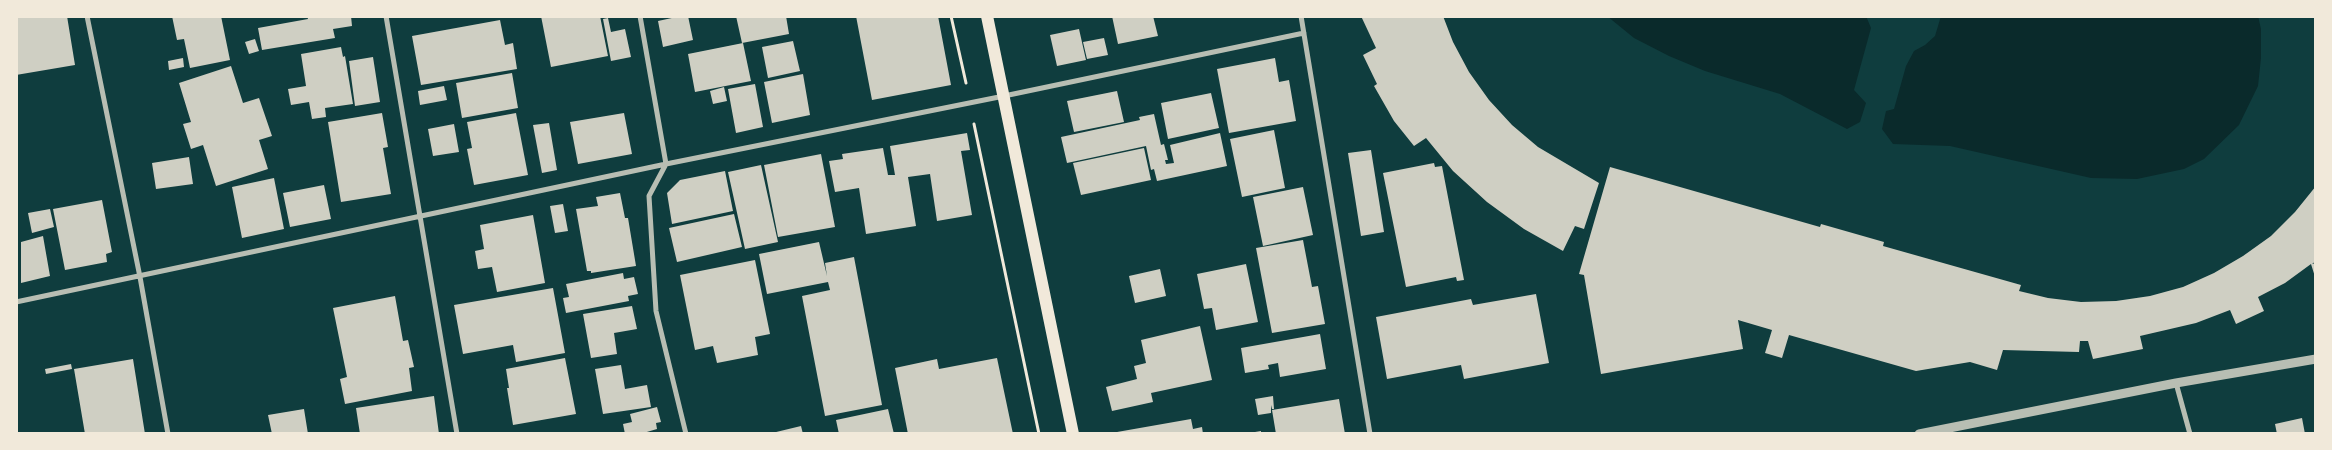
<!DOCTYPE html>
<html>
<head>
<meta charset="utf-8">
<style>
  body { margin:0 }
  #map { position:relative; width:2332px; height:450px; overflow:hidden; background:#0f3d3e; font-family:"Titillium Web",sans-serif }
  canvas { display:block }
  .frame { position:absolute; inset:0; border:18px solid #f1e9da; pointer-events:none }
</style>
</head>
<body>
<div id="map">
<canvas width="2332" height="450"></canvas>
<div class="frame"></div>
</div>
<script>
const g = document.querySelector('canvas').getContext('2d');
g.lineJoin = 'round';
function fill(path, color) { g.fillStyle = color; g.fill(path, 'evenodd'); }
const poly = rows => new Path2D(rows.map(r => 'M' + r).join(''));
function stroke(path, color, width, dash) { g.strokeStyle = color; g.lineWidth = width; g.lineCap = dash ? 'butt' : 'round'; g.setLineDash(dash || []); g.stroke(path); }
fill(poly([
  [1607,16,1866,16,1871,28,1854,90,1866,103,1860,122,1847,129,1780,94,1705,71,1669,56,1634,38],
  [1941,16,2258,16,2261,29,2261,58,2258,86,2239,125,2204,159,2184,169,2137,179,2091,178,1950,146,1893,144,1882,129,1886,111,1894,109,1906,66,1914,51,1925,45,1935,36]
]), '#0a2a2b');
fill(poly([
  [16,16,67,16,75,65,16,75],
  [172,16,221,16,230,60,190,68,184,39,177,40],
  [307,16,351,16,352,26,333,29,335,38,262,50,258,28,308,19],
  [541,16,600,16,608,56,551,67],
  [681,16,688,16,693,40,663,47,658,21],
  [736,16,786,16,789,34,742,43],
  [856,16,938,16,951,85,872,100],
  [1112,16,1153,16,1158,36,1118,44],
  [1361,16,1443,16,1453,42,1469,72,1489,100,1512,125,1538,147,1599,183,1584,229,1575,226,1563,251,1524,229,1487,202,1453,171,1426,138,1414,146,1394,121,1374,86,1377,84,1363,55,1376,48],
  [608,18,611,32,625,29,631,57,611,61,603,19],
  [500,20,505,45,513,43,517,69,421,85,412,36],
  [1079,29,1086,60,1057,66,1050,35],
  [1104,38,1108,55,1087,59,1083,42],
  [255,39,259,51,249,54,245,42],
  [793,41,800,71,768,78,762,47],
  [743,43,751,81,695,92,688,54],
  [341,47,343,57,345,56,353,104,325,108,326,117,312,119,309,102,291,105,288,89,306,86,301,54],
  [373,57,380,102,355,106,349,61],
  [183,58,184,67,169,70,168,61],
  [1275,58,1279,82,1289,80,1296,121,1229,133,1217,69],
  [231,66,243,103,259,98,272,136,259,140,268,169,216,186,203,145,191,149,183,124,191,122,179,83],
  [512,73,518,108,462,118,456,83],
  [803,74,810,115,772,123,764,82],
  [755,84,763,127,736,133,728,89],
  [444,86,447,100,420,105,418,91],
  [724,87,727,101,713,104,710,91],
  [1117,91,1124,122,1074,132,1067,101],
  [1211,93,1219,128,1168,139,1161,103],
  [382,113,388,147,383,148,391,194,341,202,328,122],
  [516,113,528,175,474,185,467,149,472,148,467,122],
  [624,113,632,154,578,164,570,122],
  [1154,114,1161,145,1164,144,1168,160,1165,160,1166,164,1174,163,1170,145,1220,133,1227,166,1157,181,1154,169,1151,170,1146,146,1067,163,1061,137,1140,120,1139,117],
  [549,123,557,170,542,173,533,125],
  [454,124,459,152,433,156,428,129],
  [1274,130,1285,188,1242,197,1230,139],
  [967,133,970,150,961,151,972,215,937,221,930,174,908,177,916,226,866,234,859,188,835,192,829,161,843,159,842,154,883,148,888,175,895,175,890,146],
  [1144,148,1151,180,1081,195,1073,163],
  [1371,150,1384,232,1361,236,1348,153],
  [821,154,835,227,778,237,764,165],
  [189,157,193,184,156,189,152,163],
  [1434,163,1435,167,1442,166,1464,280,1457,281,1456,277,1406,287,1383,173],
  [761,165,778,242,745,249,728,172],
  [1610,167,1820,227,1821,224,1884,242,1883,246,2021,285,2019,291,2048,298,2081,302,2116,301,2150,296,2183,287,2214,273,2243,256,2271,236,2295,212,2316,186,2316,261,2312,264,2316,263,2316,280,2311,264,2285,283,2258,297,2264,311,2236,324,2230,310,2196,323,2140,336,2143,349,2093,359,2088,341,2080,341,2079,352,2003,350,1997,370,1970,362,1916,371,1789,335,1782,358,1765,353,1772,330,1738,320,1743,349,1601,374,1584,275,1579,274],
  [725,171,733,211,672,224,667,193,680,180],
  [274,178,284,229,242,238,232,187],
  [324,185,331,219,290,227,283,193],
  [1303,187,1313,235,1263,246,1253,197],
  [620,193,625,218,628,218,636,266,591,273,591,271,587,271,576,209,598,206,596,197],
  [102,200,112,252,106,254,107,262,65,270,53,209],
  [563,204,568,231,555,233,550,206],
  [50,209,54,227,32,233,28,213],
  [734,214,742,247,677,262,669,228],
  [533,215,545,283,497,292,492,267,478,269,475,251,484,249,480,225],
  [43,236,50,276,21,283,21,242],
  [1303,240,1312,287,1318,286,1325,324,1272,333,1256,248],
  [819,242,827,276,825,263,854,257,882,405,825,416,802,296,830,290,828,282,767,294,759,254],
  [755,260,770,334,755,337,758,355,717,363,713,346,695,350,680,275],
  [1246,264,1258,322,1216,330,1212,308,1204,309,1197,274],
  [1160,269,1166,296,1135,303,1129,276],
  [623,273,624,279,634,277,638,294,628,296,629,301,566,313,563,298,569,297,566,284],
  [553,288,565,353,516,362,513,345,463,354,454,305],
  [1536,294,1549,363,1464,379,1461,365,1387,379,1376,317,1471,299,1473,305],
  [395,296,403,341,408,340,414,367,409,368,412,391,345,404,340,379,347,377,333,308],
  [632,306,637,329,614,333,617,354,591,358,583,314],
  [1200,326,1212,380,1151,393,1153,402,1112,411,1106,387,1137,379,1134,366,1146,363,1141,340],
  [1320,334,1326,369,1280,377,1278,363,1268,365,1269,369,1245,373,1241,348],
  [565,358,576,414,513,425,507,388,509,388,506,369],
  [997,358,1013,434,908,434,895,368,937,359,939,369],
  [133,359,145,434,85,434,74,369],
  [71,364,72,369,46,374,45,369],
  [621,365,625,389,647,385,651,407,603,414,595,369],
  [434,396,439,434,360,434,356,408],
  [1273,396,1274,409,1272,409,1271,405,1271,413,1258,415,1255,399],
  [1339,399,1345,434,1276,434,1272,410],
  [657,407,661,422,656,423,657,429,640,434,625,434,623,424,632,422,630,414],
  [304,409,308,434,272,434,268,415],
  [888,409,894,434,839,434,836,420],
  [2302,418,2305,434,2277,434,2275,424],
  [1191,419,1193,429,1202,427,1203,434,1117,434,1117,432],
  [801,426,803,434,772,434,772,433],
  [1261,431,1261,434,1249,434,1249,433]
]), '#cfcfc3');
stroke(poly([
  [951,16,966,83],
  [974,124,1039,434]
]), '#f1e9da', 3);
stroke(poly([
  [87,16,140,277,168,434],
  [386,16,457,434],
  [640,16,666,164,649,196,656,311,686,434],
  [1301,16,1370,434],
  [16,302,666,164,1004,96,1304,33],
  [2176,383,2190,434]
]), '#b8beb3', 5);
stroke(poly([
  [1919,434,2176,383,2316,359]
]), '#b8beb3', 9);
stroke(poly([
  [987,16,1073,434]
]), '#f1e9da', 12);
</script>
</body>
</html>
